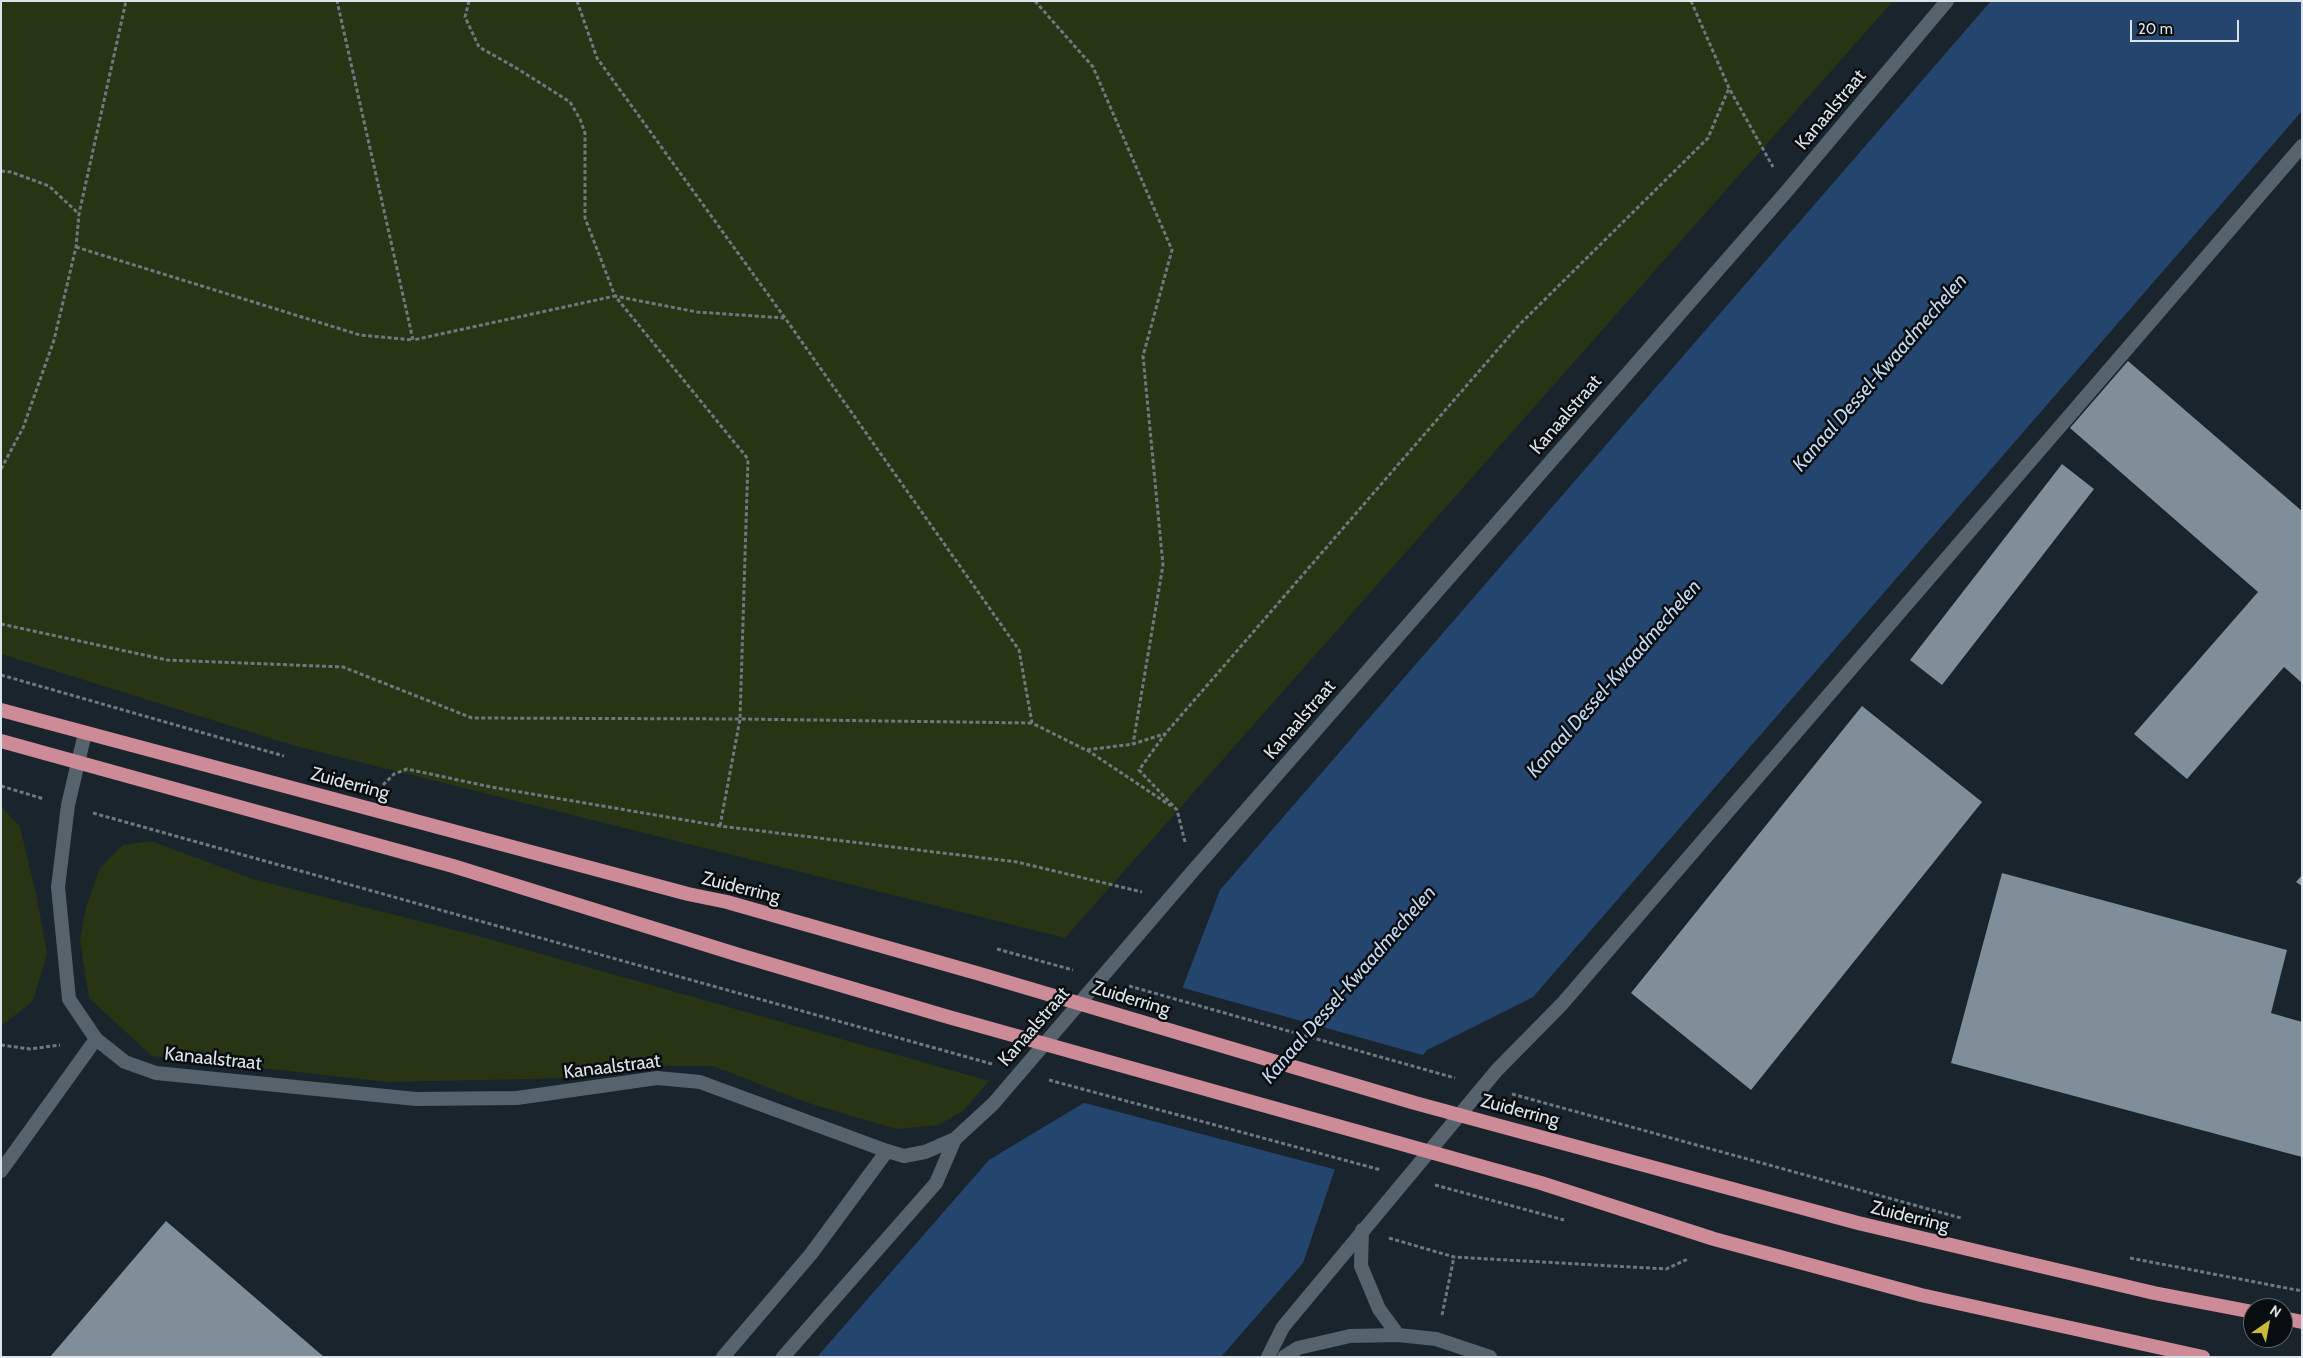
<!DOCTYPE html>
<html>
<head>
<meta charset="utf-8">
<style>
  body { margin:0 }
  #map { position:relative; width:2303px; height:1358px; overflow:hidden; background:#19242d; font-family:Cabin,sans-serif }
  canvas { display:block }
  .frame { position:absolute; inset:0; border:2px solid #dce4ea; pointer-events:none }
  .north { position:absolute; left:2243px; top:1298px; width:50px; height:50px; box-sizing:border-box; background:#080d10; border:1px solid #5d6367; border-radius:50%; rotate:33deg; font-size:14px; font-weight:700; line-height:20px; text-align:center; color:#dce4ea }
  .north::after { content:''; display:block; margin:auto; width:18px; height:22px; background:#c8bb3b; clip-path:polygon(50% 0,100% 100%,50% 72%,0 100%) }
  .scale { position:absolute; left:2130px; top:20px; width:109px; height:22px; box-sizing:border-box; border:2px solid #dce4ea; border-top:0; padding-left:6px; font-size:15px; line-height:18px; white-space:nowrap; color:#dce4ea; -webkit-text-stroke:4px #080d10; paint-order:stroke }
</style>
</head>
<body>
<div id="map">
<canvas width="2303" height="1358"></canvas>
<div class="frame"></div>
<div class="north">N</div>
<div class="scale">20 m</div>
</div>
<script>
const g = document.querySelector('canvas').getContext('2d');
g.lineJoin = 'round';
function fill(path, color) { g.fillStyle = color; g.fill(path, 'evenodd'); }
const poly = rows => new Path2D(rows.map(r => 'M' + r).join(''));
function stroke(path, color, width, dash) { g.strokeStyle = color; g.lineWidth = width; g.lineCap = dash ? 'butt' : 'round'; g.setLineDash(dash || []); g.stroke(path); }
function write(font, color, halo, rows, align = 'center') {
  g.font = font + ' Cabin,sans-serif'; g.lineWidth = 5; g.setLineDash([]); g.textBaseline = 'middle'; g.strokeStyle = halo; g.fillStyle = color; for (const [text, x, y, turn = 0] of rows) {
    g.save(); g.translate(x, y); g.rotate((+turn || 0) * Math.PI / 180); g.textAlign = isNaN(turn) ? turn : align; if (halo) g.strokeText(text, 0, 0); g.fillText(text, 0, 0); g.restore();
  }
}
fill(poly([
  [1,1,1893,1,1065,938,292,745,1,654],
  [1,806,20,827,37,898,47,954,33,1001,1,1026],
  [151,841,256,880,475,935,989,1081,963,1111,938,1125,896,1129,805,1102,713,1066,643,1066,572,1078,388,1082,152,1056,89,998,80,941,86,907,100,868,123,845]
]), '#273515');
fill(poly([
  [1991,1,2302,1,2302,111,1533,997,1427,1050,1336,1166,1303,1263,1221,1357,817,1357,989,1160,1097,1095,1176,1005,1220,890]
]), '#24466e');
fill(poly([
  [1180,987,1426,1056,1337,1170,1081,1102,1095,1093,1174,1003]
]), '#19242d');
fill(poly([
  [2128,361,2302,511,2302,683,2284,667,2187,779,2134,734,2258,592,2070,428],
  [2062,464,2094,489,1942,685,1910,660],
  [1862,706,1982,802,1751,1090,1631,993],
  [2002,873,2287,950,2271,1013,2302,1022,2302,1157,1951,1063],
  [2302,875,2302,886,2296,882],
  [166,1221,324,1357,50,1357]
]), '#808e99');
stroke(poly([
  [469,1,465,17,479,47,518,69,570,102,580,119,585,133,585,218,615,296,697,312,784,318],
  [577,1,597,58,785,318,1019,650,1032,723,1086,750,1133,744,1164,734],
  [1035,1,1093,67,1172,250,1143,356,1163,565,1133,744],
  [1691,1,1729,88,1773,167],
  [1,171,11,172,49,186,79,214],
  [76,247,360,335,413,340],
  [1,469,23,428,54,340,76,247,79,214,126,1],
  [1,624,167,660,343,667,472,718,740,719,748,459,615,296,413,340,337,1],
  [1,675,284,756],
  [1087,750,1171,806],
  [383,785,394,774,407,769,491,787,720,826,1017,862,1142,892],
  [1,786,44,799],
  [93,813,992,1064],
  [720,826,740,719,1032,723],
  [1185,842,1177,810,1139,770,1165,734,1519,325,1708,138,1729,88],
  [997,949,1073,970],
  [1129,986,1455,1078],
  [1,1045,30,1049,60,1045],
  [1049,1080,1381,1170],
  [1512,1094,1961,1218],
  [1435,1185,1564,1220],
  [1389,1238,1454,1257,1666,1269,1688,1259],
  [2130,1258,2302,1291],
  [1442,1315,1454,1257]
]), '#6e787f', 3, [4, 2.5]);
stroke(poly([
  [1,1171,96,1039],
  [1362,1230,1361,1266,1379,1309,1398,1335],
  [723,1357,811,1254,887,1151],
  [783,1357,936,1183,955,1139],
  [1268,1357,1283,1327,1497,1070,1562,1004,2302,146]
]), '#56636d', 14);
stroke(poly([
  [85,733,68,805,58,887,69,999,96,1039,125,1062,156,1073,416,1099,517,1098,657,1078,700,1082,887,1151,904,1156,925,1152,955,1139,993,1104,1192,872,1787,191,1947,1],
  [1284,1357,1298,1348,1350,1336,1398,1335,1436,1339,1490,1357]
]), '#56636d', 14);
stroke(poly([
  [1,710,688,894,727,902,980,974,1415,1103,1858,1223,2154,1293,2253,1312],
  [1,741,453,866,739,955,945,1016,1541,1183,1714,1239,1921,1295,2203,1357],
  [2283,1318,2302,1322]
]), '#cc8b96', 14);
write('19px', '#dce4ea', '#080d10', [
  ["Kanaalstraat",1831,110,-50],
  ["Kanaalstraat",1566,415,-49],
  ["Kanaalstraat",1300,720,-49],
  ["Zuiderring",350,784,15],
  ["Zuiderring",741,888,14],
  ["Zuiderring",1131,999,17],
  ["Kanaalstraat",1034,1027,-49],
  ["Kanaalstraat",213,1059,6],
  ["Kanaalstraat",612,1067,-7],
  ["Zuiderring",1520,1111,15],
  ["Zuiderring",1910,1217,14]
]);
write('italic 20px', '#c1d7f2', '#080d10', [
  ["Kanaal Dessel-Kwaadmechelen",1880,373,-49],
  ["Kanaal Dessel-Kwaadmechelen",1614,679,-49],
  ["Kanaal Dessel-Kwaadmechelen",1349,985,-49]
]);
</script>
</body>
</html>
